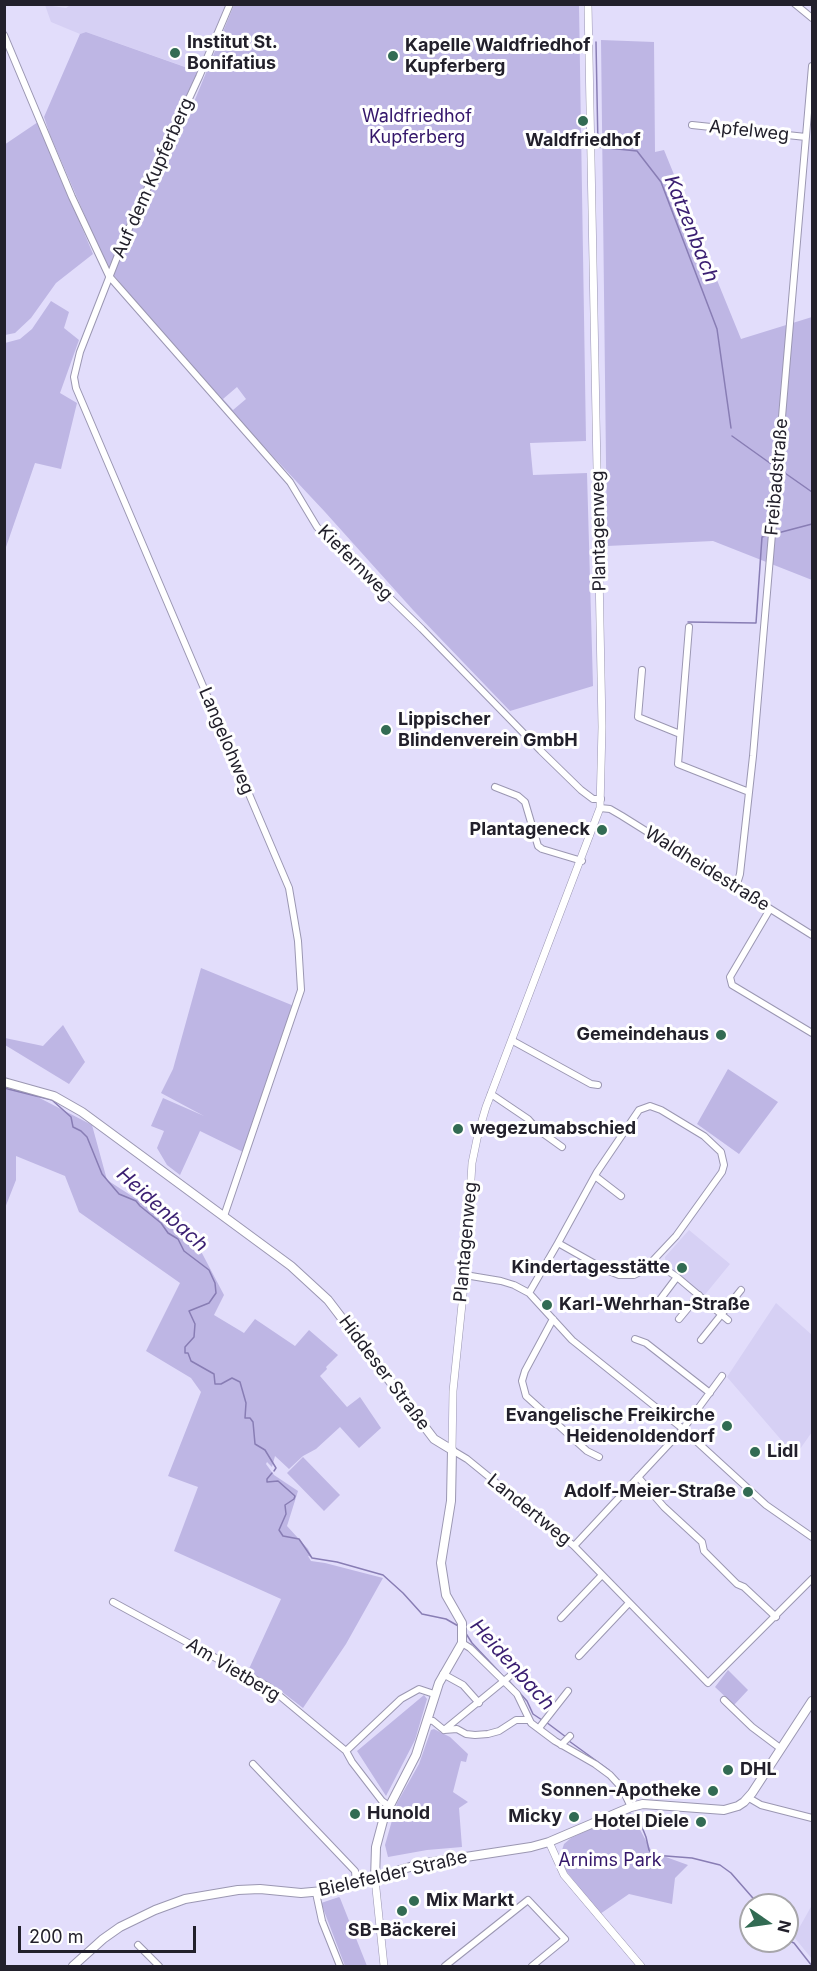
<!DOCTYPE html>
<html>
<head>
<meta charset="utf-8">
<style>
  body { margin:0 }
  #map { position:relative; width:817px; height:1971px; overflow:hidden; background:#e2ddfb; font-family:Inter,sans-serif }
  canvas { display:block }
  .frame { position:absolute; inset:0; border:6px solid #22202b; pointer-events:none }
  .north { position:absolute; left:739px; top:1893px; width:60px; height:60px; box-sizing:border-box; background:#fff; border:2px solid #a7a6aa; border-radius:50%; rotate:103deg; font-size:16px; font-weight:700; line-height:24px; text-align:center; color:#22202b }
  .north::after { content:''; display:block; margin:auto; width:21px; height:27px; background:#326b53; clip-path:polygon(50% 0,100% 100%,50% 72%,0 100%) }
  .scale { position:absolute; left:18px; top:1926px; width:178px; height:27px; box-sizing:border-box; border:3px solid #22202b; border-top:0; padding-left:8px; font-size:18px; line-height:21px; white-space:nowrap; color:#22202b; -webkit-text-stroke:4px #fff; paint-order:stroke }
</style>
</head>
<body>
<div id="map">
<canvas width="817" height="1971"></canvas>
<div class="frame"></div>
<div class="north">N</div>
<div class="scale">200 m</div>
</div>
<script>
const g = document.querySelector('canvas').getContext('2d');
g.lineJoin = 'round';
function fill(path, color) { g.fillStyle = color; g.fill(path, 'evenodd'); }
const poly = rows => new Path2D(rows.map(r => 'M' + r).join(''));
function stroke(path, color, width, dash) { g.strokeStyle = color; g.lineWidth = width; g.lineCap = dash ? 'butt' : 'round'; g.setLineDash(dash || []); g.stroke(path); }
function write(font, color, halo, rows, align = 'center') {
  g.font = font + ' Inter,sans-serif'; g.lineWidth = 6; g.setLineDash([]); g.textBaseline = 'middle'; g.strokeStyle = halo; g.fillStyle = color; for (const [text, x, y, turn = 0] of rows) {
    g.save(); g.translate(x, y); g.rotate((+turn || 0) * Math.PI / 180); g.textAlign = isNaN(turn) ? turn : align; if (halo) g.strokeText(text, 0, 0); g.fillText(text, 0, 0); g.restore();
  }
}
fill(poly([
  [72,4,228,5,197,71,86,32,80,34,51,22,45,5,66,8],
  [689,1230,730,1264,703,1297,666,1266,665,1257],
  [776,1303,812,1335,812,1432,795,1456,727,1377],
  [812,1905,812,1959,794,1937]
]), '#d6d0f4');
fill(poly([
  [234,5,579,5,586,441,530,443,533,475,587,473,593,686,510,711,413,610,325,512,193,371,107,267,50,135,44,117,80,34,86,32,199,72,179,110,189,114],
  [237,387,246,399,233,410,223,399],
  [601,40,654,42,655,152,664,150,741,339,812,317,812,580,713,541,607,546],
  [38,122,93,254,56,283,31,318,15,333,5,335,4,145],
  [51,301,69,312,64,328,79,340,60,393,77,403,61,469,35,463,5,550,5,343,20,339,32,329],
  [201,968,294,1006,266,1082,243,1152,200,1131,180,1175,167,1165,157,1148,164,1131,151,1126,163,1098,204,1116,161,1093,173,1069],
  [63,1025,85,1062,69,1084,5,1045,5,1038,43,1046],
  [728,1069,778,1102,739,1154,697,1124],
  [5,1088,26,1091,92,1125,107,1180,172,1222,183,1238,194,1238,224,1295,214,1315,244,1333,255,1319,295,1346,309,1330,338,1355,326,1367,327,1369,320,1376,347,1407,360,1397,381,1428,359,1448,340,1427,316,1449,303,1456,289,1469,275,1456,272,1467,267,1462,266,1464,274,1475,298,1491,287,1526,308,1549,312,1557,308,1556,311,1561,325,1563,383,1578,346,1644,303,1708,277,1688,248,1671,281,1599,174,1551,198,1487,168,1476,201,1392,191,1378,146,1351,180,1283,79,1212,65,1176,16,1156,16,1180,5,1208],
  [303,1457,340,1495,324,1511,287,1473],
  [728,1670,748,1690,734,1705,715,1687],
  [424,1695,427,1699,415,1740,386,1796,357,1751],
  [434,1729,450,1737,468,1754,466,1762,461,1761,453,1792,468,1802,459,1808,462,1847,427,1850,388,1857,385,1845,397,1803,419,1764,431,1730],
  [630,1811,652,1852,688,1865,675,1878,672,1904,629,1894,600,1914,567,1872,561,1862,561,1853,564,1844,571,1838],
  [339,1897,340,1898,367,1966,345,1966,321,1903]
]), '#beb6e4');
stroke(poly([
  [596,42,598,147,637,151,661,182,717,329,731,428],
  [732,436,774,466],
  [782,471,812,492],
  [774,534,812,524],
  [688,622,756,623,762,537,769,535],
  [4,1088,52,1100,71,1117,73,1127,81,1131,87,1137,102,1174,119,1194,136,1201,140,1206,161,1223,168,1233,178,1239,184,1251,209,1270,215,1283,216,1293,209,1303,189,1311,195,1324,194,1337,185,1347,185,1353,188,1353,191,1361,214,1374,215,1384,221,1384,232,1378,240,1382,246,1403,245,1418,250,1418,253,1422,255,1444,265,1450,276,1468,274,1471],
  [272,1473,267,1479,267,1482,278,1481,295,1496,294,1499,285,1505,286,1514,279,1530,283,1536,299,1539,312,1558,337,1562,383,1575,403,1593,422,1614,446,1619,460,1627],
  [465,1632,472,1643,505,1678],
  [509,1681,527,1701,533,1714,542,1720],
  [546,1722,566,1737],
  [569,1741,609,1770],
  [636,1812,646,1837,649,1850,653,1855,692,1858,720,1865,731,1873,759,1905],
  [787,1940,794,1943,812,1966]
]), '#887db4', 1.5);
const minor = poly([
  [795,4,812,18],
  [4,35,72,197,109,276,290,482,317,527,422,629,541,751,581,790,593,799,601,799],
  [692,125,806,137],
  [689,627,678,764,749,792],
  [642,670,638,717,680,734],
  [495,787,518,796,525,802,538,846,542,849,582,861],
  [600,808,610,809,622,816,812,935],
  [736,887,740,874,753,756,812,66],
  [770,909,730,977,732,985,812,1033],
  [513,1041,591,1084,598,1085],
  [491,1094,528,1119,537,1129,562,1147],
  [595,1176,621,1196],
  [224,1216,301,990,298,941,289,888,76,388,74,377,80,352,125,237,199,77,230,4],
  [653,1261,677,1277,728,1320],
  [465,1275,501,1281,514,1285,529,1293,572,1340,683,1429,766,1505,812,1537],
  [529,1293,558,1243,604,1269,619,1275,634,1275,644,1270,676,1236,722,1172,724,1165,721,1152,704,1136,661,1110,650,1106,639,1110,597,1172,558,1243],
  [659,1301,677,1277],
  [553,1319,525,1371,522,1381,526,1396,587,1451,599,1457],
  [679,1319,699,1295],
  [635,1339,646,1343,710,1393],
  [701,1340,741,1290],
  [452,1450,467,1459,574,1546,708,1683,812,1579],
  [638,1477,664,1507,702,1542,704,1551,737,1584,744,1587,776,1617],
  [574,1546,683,1429,722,1376],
  [113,1602,269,1687,346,1751,352,1762,382,1801,389,1806],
  [561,1618,602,1575],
  [462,1643,470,1648,517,1694,531,1723,555,1741,595,1764,610,1775,622,1788,631,1807],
  [579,1656,629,1603],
  [443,1674,463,1685,479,1703],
  [724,1700,752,1727,780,1748],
  [427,1720,433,1721,444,1730,457,1729,466,1734,475,1735,488,1734,499,1731,516,1720,529,1720],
  [539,1728,568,1691],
  [444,1730,510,1676],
  [561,1745,570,1736],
  [346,1751,401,1699,419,1689,434,1694],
  [253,1764,355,1871,356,1884],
  [749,1798,761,1805,812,1818],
  [316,1893,322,1921,340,1966],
  [138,1945,159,1966],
  [445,1966,528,1900,565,1939,532,1966]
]);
const tertiary = poly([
  [452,1450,453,1391,465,1275,472,1163,478,1134,486,1107,600,808,602,727,588,4],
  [549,1842,564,1875,641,1966],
  [375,1879,384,1966]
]);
const secondary = poly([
  [4,1082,54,1096,82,1112,291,1266,328,1300,434,1439,452,1450,451,1501,441,1563,446,1595,462,1623,462,1643,439,1683,416,1755,384,1817,376,1847,375,1879],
  [73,1966,103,1939,120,1927,155,1910,185,1899,238,1890,260,1889,301,1893,334,1890,420,1864,531,1847,549,1842,631,1807,643,1804,724,1810,738,1806,744,1802,752,1793,812,1701]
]);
stroke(minor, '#9b97b2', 8);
stroke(tertiary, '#9b97b2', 8);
stroke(secondary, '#9b97b2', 10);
stroke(minor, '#fff', 6);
stroke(tertiary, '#fff', 7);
stroke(secondary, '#fff', 8);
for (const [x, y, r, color] of [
  [175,53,6,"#326b53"],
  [393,56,6,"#326b53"],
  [583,121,6,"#326b53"],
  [386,730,6,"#326b53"],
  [602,830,6,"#326b53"],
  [721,1035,6,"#326b53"],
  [458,1129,6,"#326b53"],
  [682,1268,6,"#326b53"],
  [547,1305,6,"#326b53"],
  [727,1426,6,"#326b53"],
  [755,1452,6,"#326b53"],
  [748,1492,6,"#326b53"],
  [728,1770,6,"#326b53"],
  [713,1791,6,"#326b53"],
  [355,1814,6,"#326b53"],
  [574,1817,6,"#326b53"],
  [701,1822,6,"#326b53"],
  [414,1901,6,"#326b53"],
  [402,1911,6,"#326b53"]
]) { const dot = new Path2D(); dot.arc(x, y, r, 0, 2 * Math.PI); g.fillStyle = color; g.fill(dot); stroke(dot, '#fff', 2); }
write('bold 18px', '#22202b', '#fff', [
  ["Institut St.",187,43],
  ["Bonifatius",187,64],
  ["Kapelle Waldfriedhof",405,46],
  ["Kupferberg",405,67],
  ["Waldfriedhof",583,141,"center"],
  ["Lippischer",398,720],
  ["Blindenverein GmbH",398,741],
  ["Plantageneck",590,830,"right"],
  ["Gemeindehaus",709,1035,"right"],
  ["wegezumabschied",470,1129],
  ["Kindertagesstätte",670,1268,"right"],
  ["Karl-Wehrhan-Straße",559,1305],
  ["Evangelische Freikirche",715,1416,"right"],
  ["Heidenoldendorf",715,1437,"right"],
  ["Lidl",767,1452],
  ["Adolf-Meier-Straße",736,1492,"right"],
  ["DHL",740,1770],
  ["Sonnen-Apotheke",701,1791,"right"],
  ["Hunold",367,1814],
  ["Micky",562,1817,"right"],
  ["Hotel Diele",689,1822,"right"],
  ["Mix Markt",426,1901],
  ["SB-Bäckerei",402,1931,"center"]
], 'left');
write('18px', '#34166a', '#fff', [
  ["Waldfriedhof",417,117],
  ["Kupferberg",417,138],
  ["Arnims Park",610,1861]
]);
write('18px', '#22202b', '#fff', [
  ["Apfelweg",749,131,6],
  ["Auf dem Kupferberg",153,178,-66],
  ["Freibadstraße",777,477,-85],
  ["Plantagenweg",599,531,-91],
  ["Kiefernweg",355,563,45],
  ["Langelohweg",226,741,67],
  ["Waldheidestraße",707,869,32],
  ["Plantagenweg",466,1242,-85],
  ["Hiddeser Straße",384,1373,53],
  ["Landertweg",529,1510,39],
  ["Am Vietberg",233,1670,31],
  ["Bielefelder Straße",393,1874,-13]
]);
write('italic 20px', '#3a1e71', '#fff', [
  ["Katzenbach",691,229,68],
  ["Heidenbach",162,1210,42],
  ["Heidenbach",512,1665,48]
]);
</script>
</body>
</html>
